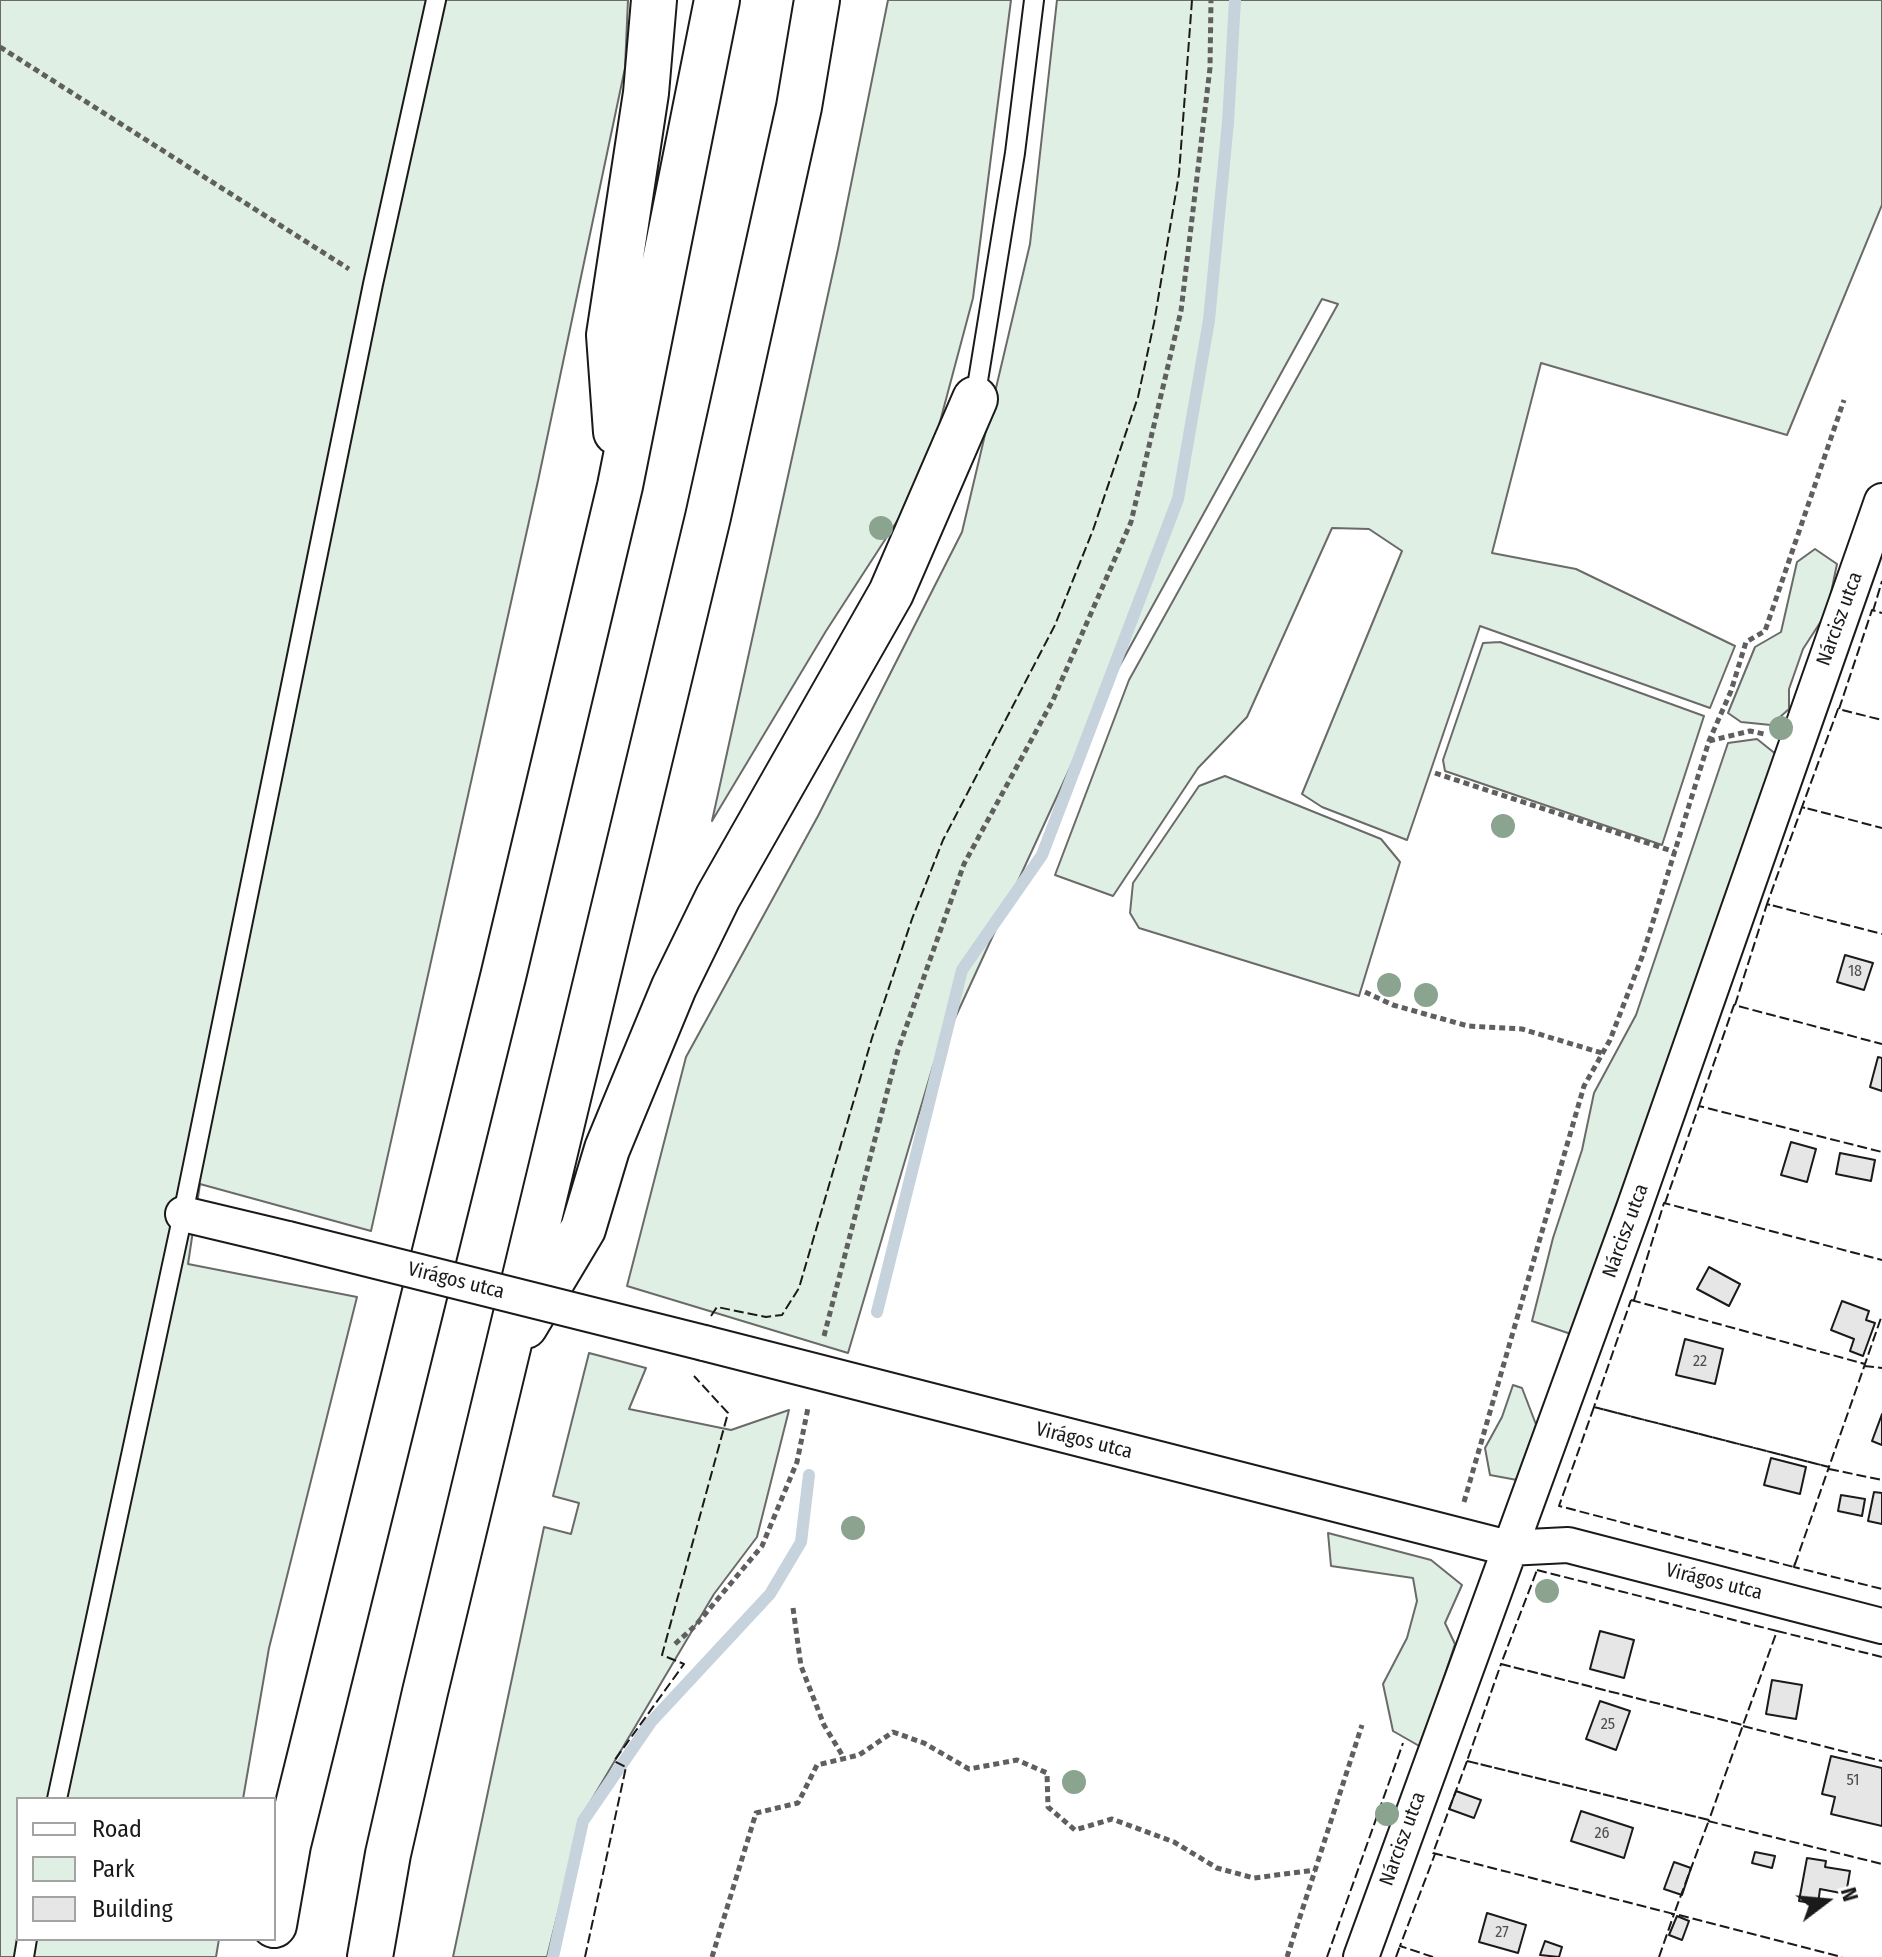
<!DOCTYPE html>
<html>
<head>
<meta charset="utf-8">
<style>
  body { margin:0 }
  #map { position:relative; width:1882px; height:1957px; overflow:hidden; background:#fff; font-family:"Fira Sans Condensed",sans-serif }
  canvas { display:block }
  .legend { position:absolute; left:16px; top:1797px; width:260px; height:144px; box-sizing:border-box; background:#fff; border:2px solid #a3a3a3; margin:0; padding:10px 14px; list-style:none; font-size:24px; color:#1a1a1a }
  .legend li { display:flex; align-items:center; gap:16px; height:40px }
  .legend b { width:40px; border:2px solid #a3a3a3 }
  .north { position:absolute; left:1786px; top:1861px; width:80px; height:80px; -webkit-text-stroke:6px #fff; paint-order:stroke; rotate:74deg; font-size:22px; font-weight:700; line-height:32px; text-align:center; color:#1a1a1a }
  .north::after { content:''; display:block; margin:auto; width:28px; height:36px; background:#1a1a1a; clip-path:polygon(50% 0,100% 100%,50% 72%,0 100%) }
</style>
</head>
<body>
<div id="map">
<canvas width="1882" height="1957"></canvas>
<ul class="legend">
<li><b style="height:10px;background:#fff"></b>Road</li>
<li><b style="height:22px;background:#e0efe3"></b>Park</li>
<li><b style="height:22px;background:#e6e6e6"></b>Building</li>
</ul>
<div class="north">N</div>
</div>
<script>
const g = document.querySelector('canvas').getContext('2d');
g.lineJoin = 'round';
function fill(path, color) { g.fillStyle = color; g.fill(path, 'evenodd'); }
const poly = rows => new Path2D(rows.map(r => 'M' + r).join(''));
function stroke(path, color, width, dash) { g.strokeStyle = color; g.lineWidth = width; g.lineCap = dash ? 'butt' : 'round'; g.setLineDash(dash || []); g.stroke(path); }
function write(font, color, halo, rows, align = 'center') {
  g.font = font + ' "Fira Sans Condensed",sans-serif'; g.lineWidth = 6; g.setLineDash([]); g.textBaseline = 'middle'; g.strokeStyle = halo; g.fillStyle = color; for (const [text, x, y, turn = 0] of rows) {
    g.save(); g.translate(x, y); g.rotate((+turn || 0) * Math.PI / 180); g.textAlign = isNaN(turn) ? turn : align; if (halo) g.strokeText(text, 0, 0); g.fillText(text, 0, 0); g.restore();
  }
}
const green = poly([
  [0,0,628,0,625,68,538,481,371,1231,200,1184,188,1264,357,1297,269,1648,243,1799,18,1799,18,1939,219,1939,216,1957,0,1957,0,0],
  [888,0,1011,0,973,298,925,478,826,631,712,821,838,249,888,0],
  [1057,0,1882,0,1882,205,1787,435,1541,363,1492,553,1576,569,1735,646,1710,708,1480,626,1407,840,1322,807,1302,794,1402,551,1369,529,1332,528,1247,717,1198,768,1113,896,1055,875,1129,680,1338,304,1322,299,1104,694,933,1066,848,1353,627,1286,686,1057,818,816,962,532,1030,244,1057,0],
  [1815,549,1837,564,1827,612,1803,649,1789,689,1789,709,1771,725,1741,722,1728,713,1755,647,1781,632,1797,562,1815,549],
  [1500,642,1704,716,1662,845,1445,771,1443,760,1483,643,1500,642],
  [1757,739,1777,755,1571,1334,1532,1321,1553,1238,1582,1150,1594,1093,1636,1015,1728,743,1757,739],
  [1225,776,1381,839,1400,862,1359,996,1139,928,1130,913,1133,883,1199,786,1225,776],
  [589,1353,646,1368,629,1409,731,1430,789,1410,757,1537,714,1594,582,1816,547,1957,453,1957,544,1527,571,1534,579,1503,553,1496,589,1353],
  [1513,1385,1522,1388,1537,1427,1517,1480,1490,1475,1485,1448,1502,1417,1513,1385],
  [1328,1533,1431,1560,1462,1585,1445,1623,1455,1644,1421,1747,1393,1731,1383,1684,1407,1638,1417,1601,1413,1578,1331,1566,1328,1533]
]);
fill(green, '#e0efe3');
stroke(green, '#6a6a6a', 2);
stroke(poly([
  [877,1312,962,970,1042,855,1178,499,1209,320,1228,122,1235,0],
  [553,1957,583,1821,651,1722,770,1594,801,1542,809,1475]
]), '#c6d2dc', 12);
const building = poly([
  [1845,955,1873,963,1864,990,1837,982,1845,955],
  [1878,1057,1882,1058,1882,1091,1870,1087,1878,1057],
  [1791,1142,1816,1149,1807,1182,1781,1175,1791,1142],
  [1840,1153,1875,1160,1871,1181,1836,1174,1840,1153],
  [1709,1267,1740,1284,1729,1306,1697,1289,1709,1267],
  [1842,1301,1869,1311,1866,1320,1875,1323,1863,1356,1850,1351,1854,1339,1831,1330,1842,1301],
  [1685,1339,1723,1349,1715,1384,1676,1375,1685,1339],
  [1882,1414,1882,1445,1872,1441,1882,1414],
  [1771,1458,1806,1467,1800,1494,1764,1485,1771,1458],
  [1874,1492,1882,1493,1882,1524,1868,1521,1874,1492],
  [1841,1495,1865,1499,1862,1516,1838,1511,1841,1495],
  [1600,1631,1634,1640,1624,1678,1590,1669,1600,1631],
  [1772,1680,1802,1685,1796,1719,1766,1714,1772,1680],
  [1600,1701,1630,1711,1616,1750,1586,1739,1600,1701],
  [1831,1756,1882,1768,1882,1826,1831,1814,1835,1797,1822,1794,1831,1756],
  [1456,1791,1481,1800,1474,1818,1449,1809,1456,1791],
  [1581,1811,1633,1828,1624,1858,1571,1841,1581,1811],
  [1755,1852,1775,1856,1772,1868,1752,1863,1755,1852],
  [1807,1858,1826,1861,1825,1867,1850,1871,1846,1894,1820,1889,1818,1904,1799,1901,1807,1858],
  [1674,1862,1691,1868,1682,1895,1664,1889,1674,1862],
  [1487,1913,1526,1925,1518,1953,1479,1942,1487,1913],
  [1677,1916,1689,1921,1682,1940,1669,1935,1677,1916],
  [1545,1941,1562,1947,1559,1957,1540,1955,1545,1941]
]);
fill(building, '#e6e6e6');
stroke(building, '#1a1a1a', 2);
const service = poly([
  [975,399,1015,153,1034,0],
  [57,1799,183,1214,373,284,436,0],
  [24,1957,27,1939]
]);
const minor = poly([
  [183,1214,288,1239],
  [704,1343,1508,1548,1568,1545,1882,1626],
  [1361,1957,1634,1208,1882,501]
]);
const trunk = poly([
  [616,432,609,335,646,93,654,0],
  [525,1326,583,1229,607,1149,674,987,718,897,891,593,975,399],
  [274,1925,288,1845,503,977,620,486,717,0],
  [370,1957,388,1854,425,1692,708,517,799,107,817,0]
]);
stroke(service, '#1a1a1a', 22);
stroke(minor, '#1a1a1a', 38);
stroke(trunk, '#1a1a1a', 48);
stroke(poly([
  [0,47,349,269],
  [1709,741,1750,731,1764,734],
  [1435,773,1675,852],
  [1365,992,1393,1005,1468,1026,1522,1029,1602,1053],
  [824,1336,898,1050,964,864,1053,700,1131,522,1181,311,1210,68,1211,0],
  [1464,1502,1584,1086,1610,1040,1642,957,1709,741,1731,691,1746,642,1765,631,1844,400],
  [793,1608,801,1666,824,1725,844,1758],
  [675,1644,696,1625,762,1546,797,1462,808,1408],
  [712,1957,756,1813,798,1803,817,1765,859,1755,893,1732,924,1743,969,1769,1017,1760,1047,1773,1048,1807,1075,1830,1112,1819,1174,1842,1217,1868,1254,1878,1315,1870],
  [1287,1957,1362,1725]
]), '#5f5f5f', 5, [6, 4]);
stroke(service, '#fff', 18);
stroke(minor, '#fff', 34);
stroke(trunk, '#fff', 44);
const minorBridge = poly([
  [288,1239,704,1343]
]);
stroke(minorBridge, '#1a1a1a', 38, []);
stroke(minorBridge, '#fff', 34);
stroke(poly([
  [1873,611,1882,581],
  [1839,709,1872,610,1882,613],
  [1805,808,1802,807,1838,709,1882,720],
  [1770,905,1767,904,1802,807,1882,828],
  [1735,1005,1767,904,1882,934],
  [1699,1106,1734,1005,1882,1044],
  [1665,1203,1699,1106,1882,1152],
  [1631,1300,1865,1364,1829,1467,1594,1407,1631,1300],
  [1634,1300,1664,1203,1882,1260],
  [711,1316,717,1307,766,1317,782,1315,799,1288,872,1038,912,919,943,840,1055,625,1093,530,1138,397,1154,323,1179,174,1192,0],
  [1861,1363,1865,1364,1882,1315],
  [1864,1366,1882,1368],
  [1594,1407,1829,1467,1794,1567,1559,1506,1594,1407],
  [1829,1469,1882,1480],
  [1795,1563,1794,1567,1882,1589],
  [1537,1570,1777,1631,1743,1725,1501,1664,1537,1570],
  [1777,1631,1882,1657],
  [1501,1664,1743,1725,1709,1820,1467,1761,1501,1664],
  [1743,1726,1882,1761],
  [1467,1761,1709,1820,1674,1914,1433,1853,1467,1761],
  [1708,1821,1882,1864],
  [1679,1915,1842,1957],
  [585,1957,626,1767,614,1761,684,1664,662,1655,728,1413,694,1376],
  [1327,1957,1403,1743],
  [1396,1957,1400,1946,1403,1947],
  [1433,1957,1400,1946,1435,1854],
  [1659,1957,1674,1914,1671,1914]
]), '#1a1a1a', 2, [10, 4]);
g.fillStyle = '#8aa48f';
for (const [x, y] of [
  [881,528],
  [1781,728],
  [1503,826],
  [1389,985],
  [1426,995],
  [853,1528],
  [1547,1591],
  [1074,1782],
  [1387,1814]
]) { g.beginPath(); g.arc(x, y, 12, 0, 2 * Math.PI); g.fill(); }
write('16px', '#4d4d4d', null, [
  ["18",1855,972],
  ["22",1700,1362],
  ["25",1608,1725],
  ["51",1853,1781],
  ["26",1602,1834],
  ["27",1502,1933]
]);
write('20px', '#1a1a1a', '#fff', [
  ["Nárcisz utca",1840,619,-70],
  ["Nárcisz utca",1626,1231,-70],
  ["Virágos utca",456,1281,14],
  ["Virágos utca",1084,1441,14],
  ["Virágos utca",1714,1582,14],
  ["Nárcisz utca",1403,1839,-70]
]);
</script>
</body>
</html>
